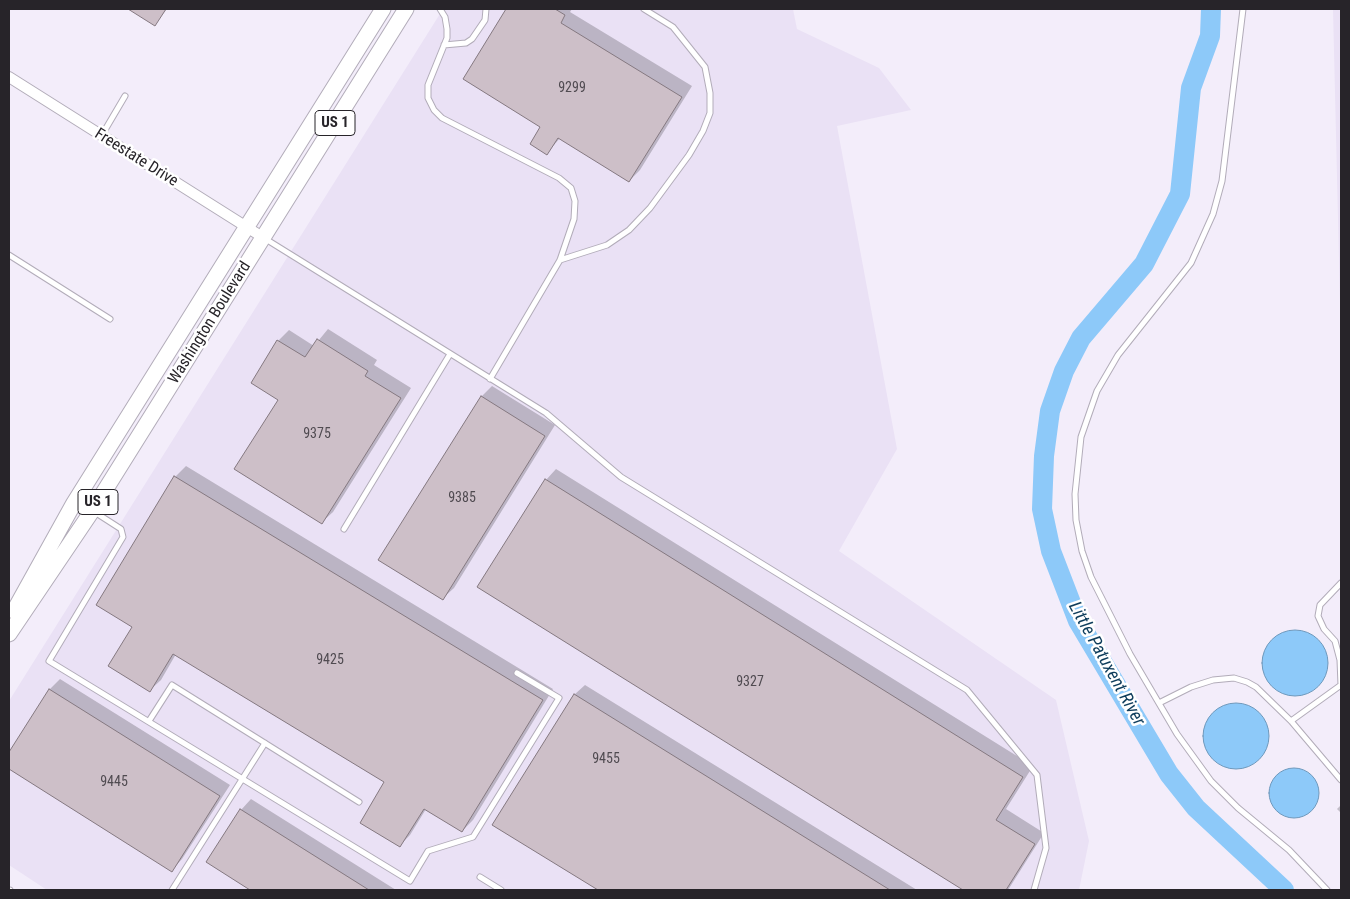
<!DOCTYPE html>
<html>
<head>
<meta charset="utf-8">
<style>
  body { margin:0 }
  #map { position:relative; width:1350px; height:899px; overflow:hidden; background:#f3edfa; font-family:"Roboto Condensed",sans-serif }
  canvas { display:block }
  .frame { position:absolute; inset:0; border:10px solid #272429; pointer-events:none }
</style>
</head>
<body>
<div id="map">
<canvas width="1350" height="899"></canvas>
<div class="frame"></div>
</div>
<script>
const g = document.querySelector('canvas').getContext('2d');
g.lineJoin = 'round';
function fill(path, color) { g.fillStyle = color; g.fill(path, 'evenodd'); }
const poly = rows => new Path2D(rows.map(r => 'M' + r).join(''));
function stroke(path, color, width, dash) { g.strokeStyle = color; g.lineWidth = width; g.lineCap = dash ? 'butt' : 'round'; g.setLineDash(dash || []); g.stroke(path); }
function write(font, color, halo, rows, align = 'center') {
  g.font = font + ' "Roboto Condensed",sans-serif'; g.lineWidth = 5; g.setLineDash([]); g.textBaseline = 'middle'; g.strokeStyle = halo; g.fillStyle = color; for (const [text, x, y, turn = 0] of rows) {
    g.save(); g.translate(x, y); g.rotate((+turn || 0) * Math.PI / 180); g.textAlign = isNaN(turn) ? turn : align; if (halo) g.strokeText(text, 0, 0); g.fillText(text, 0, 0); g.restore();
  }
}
fill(poly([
  [443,9,793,9,797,29,879,68,911,110,837,126,897,449,839,551,1056,700,1089,841,1079,890,47,890,9,865,9,701],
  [1333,9,1341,9,1341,345]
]), '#eae1f5');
const water = poly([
  '1262 663a33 33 0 1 1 66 0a33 33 0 1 1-66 0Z',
  '1203 736a33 33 0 1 1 66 0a33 33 0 1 1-66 0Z',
  '1269 793a25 25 0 1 1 50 0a25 25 0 1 1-50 0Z'
]);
fill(water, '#8dc9f9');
stroke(water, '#6e98bb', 1);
fill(poly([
  [130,9,167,9,155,24],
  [508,9,572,9,570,12,692,86,640,170,629,181,560,138,547,153,542,127,464,79],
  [328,329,377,360,374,365,411,388,333,512,322,522,280,399,278,341,289,330,314,346],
  [492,386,555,425,454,588,443,598,380,559,482,396],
  [186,466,553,689,473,820,462,831,426,809,410,835,400,845,386,782,176,654,161,680,150,690,134,626,175,477],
  [556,469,1033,766,1006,809,1044,833,1008,890,966,890,478,587,546,480],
  [60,679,230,785,182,859,172,870,9,767,9,754,50,689],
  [585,685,917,890,600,890,494,824,574,695],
  [251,799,396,890,253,890,208,862,241,810],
  [1341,805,1341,813,1337,809]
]), '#0003');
stroke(poly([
  [1211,9,1210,36,1191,88,1180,194,1144,264,1081,338,1064,371,1050,411,1044,456,1042,509,1051,551,1078,621,1169,774,1196,808,1284,890]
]), '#8dc9f9', 20);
const building = poly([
  [128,9,166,9,155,26,128,9],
  [506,9,555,9,565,15,561,23,682,97,629,182,558,138,547,155,530,144,540,127,463,79,506,9],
  [317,339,368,371,365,376,401,398,322,524,234,469,278,400,251,383,277,340,305,357,317,339],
  [481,396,545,436,443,600,378,560,481,396],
  [174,476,543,700,462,832,424,809,400,847,360,823,384,782,173,654,150,692,108,666,132,627,96,605,174,476],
  [545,479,1023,777,996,820,1035,844,1006,890,963,890,477,587,545,479],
  [49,689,220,796,172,872,9,769,9,752,49,689],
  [574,694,890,890,598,890,492,825,574,694],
  [240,809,369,890,250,890,206,862,240,809]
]);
fill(building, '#cdbfc8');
stroke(building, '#857981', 1);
const lane = poly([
  [440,9,445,17,447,29,447,38,428,85,428,98,434,110,442,118,559,178,571,188,575,201,574,219,560,260,490,379],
  [1243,9,1222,181,1213,214,1191,263,1118,355,1097,391,1081,437,1075,494,1076,520,1082,551,1091,577,1130,654,1177,734,1211,781,1238,808,1289,850,1327,890],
  [444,45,466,43,472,39,485,20,486,9],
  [102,135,125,96],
  [264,238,546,413,621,477,967,690,1037,775,1046,848,1034,890],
  [9,255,110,319],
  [560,260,607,245,629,230,650,208,689,155,703,131,710,113,710,93,705,67,673,27,644,9],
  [93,511,121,529,123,537,49,661,410,881,428,851,473,837,559,698,517,673],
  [344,529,450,354],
  [1159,703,1191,687,1213,680,1234,678,1247,682,1256,687,1291,721,1341,780],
  [149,721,172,685,359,802],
  [1291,721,1341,685,1340,660,1335,641,1324,629,1318,616,1320,605,1341,583],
  [480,877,501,890],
  [9,890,10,890],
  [172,890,265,743]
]);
const street = poly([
  [9,77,264,238]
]);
const primary = poly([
  [14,611,74,503,383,9],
  [9,634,92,511,406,9]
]);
stroke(lane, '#b2acb9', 7);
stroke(street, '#b2acb9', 12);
stroke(primary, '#b2acb9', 17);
stroke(lane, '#fff', 5);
stroke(street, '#fff', 10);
stroke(primary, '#fff', 15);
write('14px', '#504b51', null, [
  ["9299",572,88],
  ["9375",317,434],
  ["9385",462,498],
  ["9425",330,660],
  ["9327",750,682],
  ["9455",606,759],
  ["9445",114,782]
]);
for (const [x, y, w] of [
  [335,123,40],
  [98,502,40]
]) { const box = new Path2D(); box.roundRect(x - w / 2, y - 12.5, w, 25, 4); g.fillStyle = '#fff'; g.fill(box); stroke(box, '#272429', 1); }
write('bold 15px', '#272429', null, [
  ["US 1",335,123],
  ["US 1",98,502]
]);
write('16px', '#272429', '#fff', [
  ["Freestate Drive",136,158,32],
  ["Washington Boulevard",210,323,-58]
]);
write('italic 18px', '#0d3c5b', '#fff', [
  ["Little Patuxent River",1106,664,61]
]);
</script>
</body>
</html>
